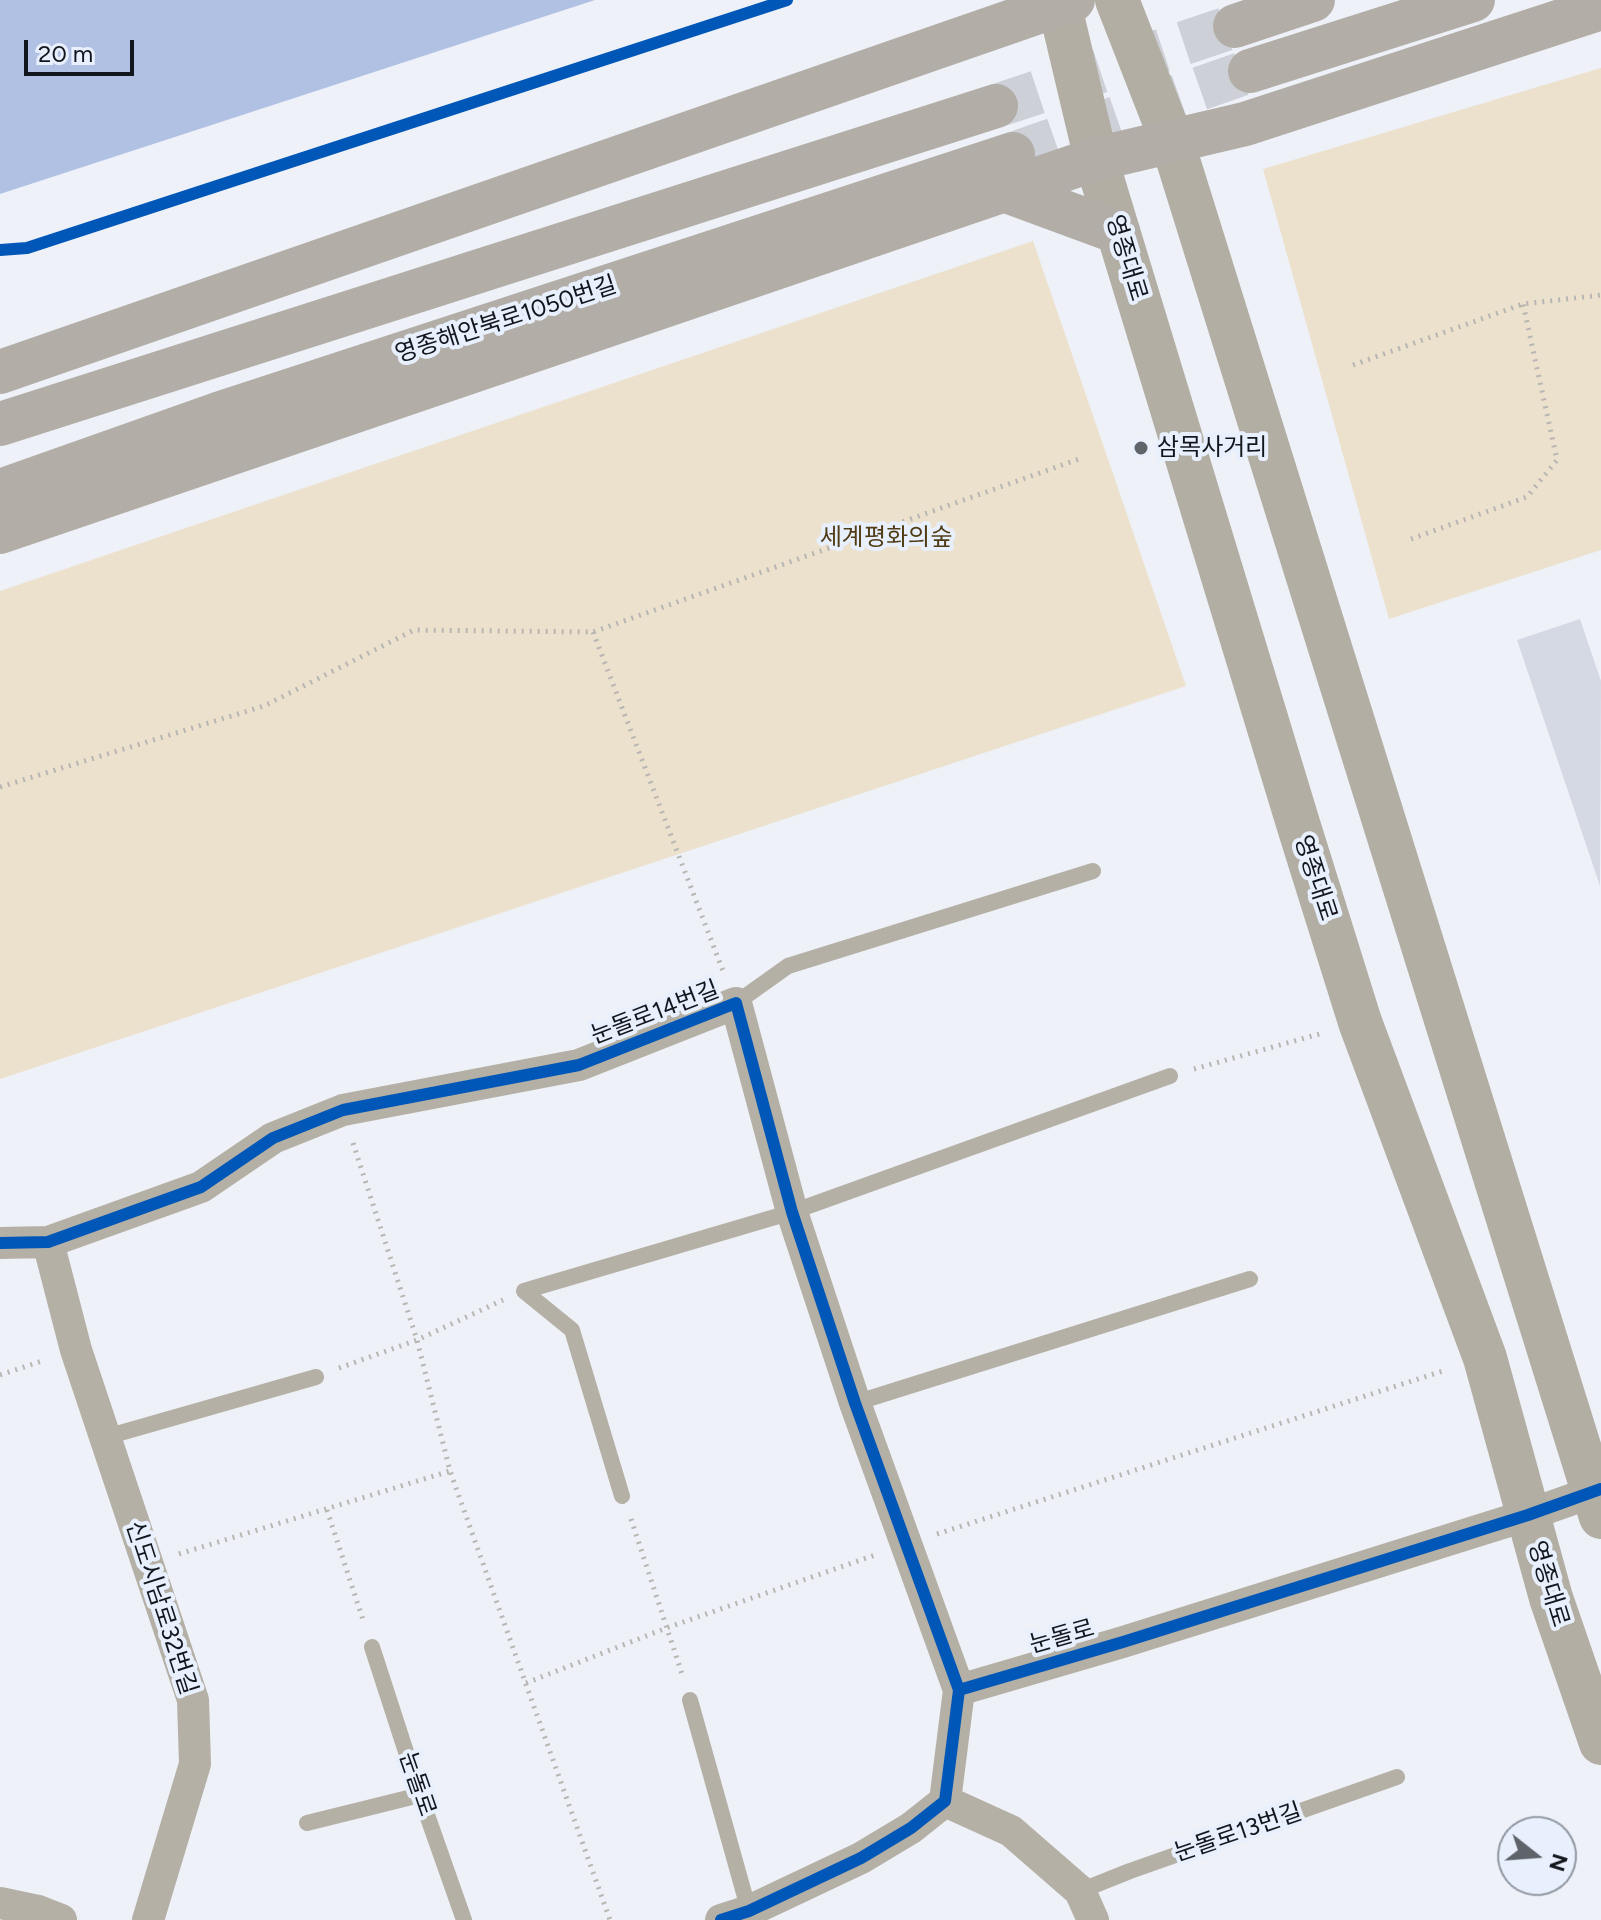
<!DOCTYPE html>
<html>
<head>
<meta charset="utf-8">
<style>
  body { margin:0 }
  #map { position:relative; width:1601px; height:1920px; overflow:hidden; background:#eef1f8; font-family:Figtree,sans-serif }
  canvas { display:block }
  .north { position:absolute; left:1497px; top:1816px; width:80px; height:80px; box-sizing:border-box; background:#e9f0fd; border:2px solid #9399a3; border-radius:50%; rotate:107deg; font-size:22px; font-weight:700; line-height:32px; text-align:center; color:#12161d }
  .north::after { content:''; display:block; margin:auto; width:28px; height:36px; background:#5f636a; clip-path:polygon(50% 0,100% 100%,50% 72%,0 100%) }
  .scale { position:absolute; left:24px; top:40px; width:110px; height:36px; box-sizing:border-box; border:4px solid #12161d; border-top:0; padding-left:10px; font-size:24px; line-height:28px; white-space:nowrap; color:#12161d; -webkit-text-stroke:6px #e9f0fd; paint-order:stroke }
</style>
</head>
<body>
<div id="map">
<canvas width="1601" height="1920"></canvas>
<div class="north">N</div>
<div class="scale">20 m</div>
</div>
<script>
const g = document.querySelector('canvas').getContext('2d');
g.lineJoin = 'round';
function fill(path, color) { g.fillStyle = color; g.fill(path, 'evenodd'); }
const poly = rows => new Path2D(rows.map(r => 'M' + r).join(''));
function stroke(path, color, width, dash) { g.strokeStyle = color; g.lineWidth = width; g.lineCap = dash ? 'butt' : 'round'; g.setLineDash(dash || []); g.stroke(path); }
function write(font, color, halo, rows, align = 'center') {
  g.font = font + ' Figtree,"Noto Sans KR",sans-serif'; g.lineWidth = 8; g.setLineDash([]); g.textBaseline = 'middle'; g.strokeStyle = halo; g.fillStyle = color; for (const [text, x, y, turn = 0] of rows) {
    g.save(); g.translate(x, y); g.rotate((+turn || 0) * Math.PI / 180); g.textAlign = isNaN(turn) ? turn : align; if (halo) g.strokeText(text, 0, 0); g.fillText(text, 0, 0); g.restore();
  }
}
fill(poly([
  [1601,68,1601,550,1389,619,1263,169],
  [1033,241,1186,686,0,1079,0,591]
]), '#ece1cd');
fill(poly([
  [0,0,595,0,0,194]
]), '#b1c1e4');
fill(poly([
  [1580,619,1601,681,1600,886,1517,640]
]), '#d5d9e3');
stroke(poly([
  [996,106,1235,26],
  [1013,154,1250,71]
]), '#cdd0d7', 44, [44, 22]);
stroke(poly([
  [1353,365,1523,304,1601,295],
  [1411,539,1527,497,1557,460,1523,304],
  [593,632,723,971],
  [0,787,264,706,414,630,593,632,1079,459],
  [1194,1069,1323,1033],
  [353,1143,417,1340,450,1471,610,1920],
  [339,1368,417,1340,503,1300],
  [0,1375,45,1360],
  [327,1510,364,1623],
  [631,1519,683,1677],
  [937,1534,1446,1370],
  [179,1554,450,1471],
  [526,1683,669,1627,875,1555]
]), '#b8b6b2', 5, [2, 6]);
stroke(poly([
  [736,1003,788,966,1093,871],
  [855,1403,1250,1279],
  [106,1437,316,1377],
  [622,1496,572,1330,524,1291,792,1212,1170,1076],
  [372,1647,420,1795,464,1920],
  [690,1700,749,1911],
  [307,1823,420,1795],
  [1080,1891,1130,1871,1397,1777]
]), '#b5b0a5', 16);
stroke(poly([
  [48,1242,76,1350,193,1700,195,1764,148,1920],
  [0,1243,48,1242,201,1187,273,1138,343,1110,579,1065,736,1003,792,1212,855,1403,959,1690],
  [945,1801,1011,1831,1080,1891,1093,1920],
  [0,1903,38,1911,61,1920],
  [721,1920,749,1911,861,1858,911,1828,945,1801,959,1690,1123,1642,1528,1515,1601,1489]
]), '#b5b0a5', 32);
stroke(poly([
  [1117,0,1172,141,1601,1517],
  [1059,3,1096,159,1300,830,1360,1022,1485,1358,1551,1598,1601,1743]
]), '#b3aea4', 44);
stroke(poly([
  [1235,26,1313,0],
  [1250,71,1473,0],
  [1004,190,1118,232],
  [0,372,1073,0],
  [0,424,996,106],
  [0,491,218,414,1013,154],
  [0,532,1096,159,1245,124,1601,8]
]), '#b2aea7', 44);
stroke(poly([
  [0,250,27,248,787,0],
  [0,1243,48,1242,201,1187,273,1138,343,1110,579,1065,736,1003,792,1212,855,1403,959,1690],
  [721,1920,749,1911,861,1858,911,1828,945,1801,959,1690,1123,1642,1528,1515,1601,1489]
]), '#0057b8', 12);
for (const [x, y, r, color] of [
  [1141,448,8,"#5f636a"]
]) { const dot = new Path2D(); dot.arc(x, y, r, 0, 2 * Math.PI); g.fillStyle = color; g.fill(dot); stroke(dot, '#e9f0fd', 3); }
write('24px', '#12161d', '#e9f0fd', [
  ["영종대로",1126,258,73],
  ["영종해안북로1050번길",506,320,-18],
  ["영종대로",1315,878,72],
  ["눈돌로14번길",655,1013,-21],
  ["영종대로",1548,1584,73],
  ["신도시남로32번길",161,1608,72],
  ["눈돌로",1062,1637,-16],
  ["눈돌로",417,1784,71],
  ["눈돌로13번길",1238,1833,-19]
]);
write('24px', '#12161d', '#e9f0fd', [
  ["삼목사거리",1157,448]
], 'left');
write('24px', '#4f3c15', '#e9f0fd', [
  ["세계평화의숲",886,538]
]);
</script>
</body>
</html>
